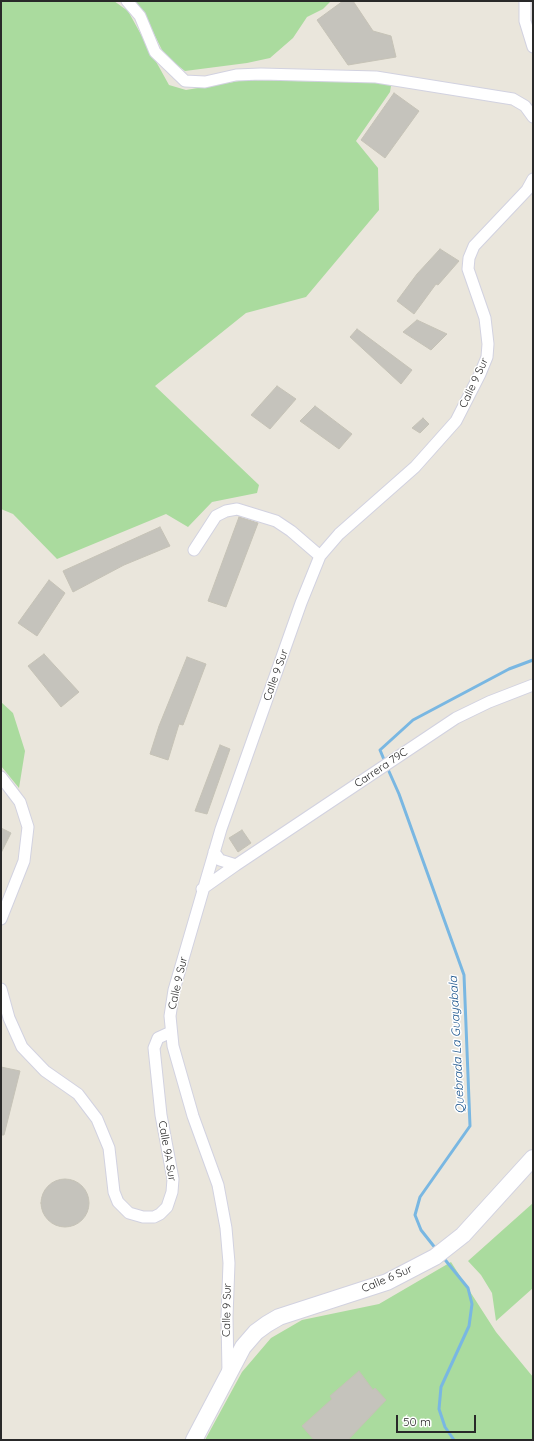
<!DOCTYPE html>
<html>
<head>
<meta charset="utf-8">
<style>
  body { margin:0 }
  #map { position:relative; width:534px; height:1441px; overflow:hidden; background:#eae6dc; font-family:Quicksand,sans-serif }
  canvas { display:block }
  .frame { position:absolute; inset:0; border:2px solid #292929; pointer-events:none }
  .scale { position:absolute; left:396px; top:1415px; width:80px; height:18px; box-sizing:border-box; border:2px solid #292929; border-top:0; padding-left:5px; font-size:12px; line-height:14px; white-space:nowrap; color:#292929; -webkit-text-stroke:3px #fff; paint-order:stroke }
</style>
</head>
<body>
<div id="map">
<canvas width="534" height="1441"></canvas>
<div class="frame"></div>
<div class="scale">50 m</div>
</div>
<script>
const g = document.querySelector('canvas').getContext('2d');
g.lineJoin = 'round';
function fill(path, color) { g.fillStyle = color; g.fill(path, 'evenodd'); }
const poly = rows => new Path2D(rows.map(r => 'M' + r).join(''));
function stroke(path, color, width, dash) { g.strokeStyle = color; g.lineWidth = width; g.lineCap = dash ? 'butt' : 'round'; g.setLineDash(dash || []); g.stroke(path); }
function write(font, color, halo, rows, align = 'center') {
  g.font = font + ' Quicksand,sans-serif'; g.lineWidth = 3; g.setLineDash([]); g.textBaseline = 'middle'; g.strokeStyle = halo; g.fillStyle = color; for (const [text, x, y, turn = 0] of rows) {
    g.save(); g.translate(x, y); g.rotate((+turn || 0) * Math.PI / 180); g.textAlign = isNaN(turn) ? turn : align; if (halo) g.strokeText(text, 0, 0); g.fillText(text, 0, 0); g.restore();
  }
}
fill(poly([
  [1,1,114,1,128,11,169,85,186,90,245,80,386,83,391,86,390,92,356,141,378,168,379,210,306,297,246,313,155,386,259,485,257,493,212,502,188,527,166,514,57,559,13,514,1,509],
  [133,1,331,1,323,9,307,17,293,38,270,58,247,63,185,71,165,56,145,16],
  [1,702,13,713,25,751,19,788,1,766],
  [533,1203,533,1288,496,1321,492,1293,481,1275,468,1261],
  [451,1262,496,1332,533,1377,533,1440,205,1440,242,1372,271,1338,302,1320,379,1304]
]), '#aadb9e');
stroke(poly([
  [385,762,380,750,413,720,509,669,533,660],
  [387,767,399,794,464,975,470,1126,420,1197,415,1215,421,1230,436,1249],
  [442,1256,468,1288,472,1304,469,1326,441,1387,439,1409,445,1427,454,1440]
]), '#79b7e2', 3);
const building = poly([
  [343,1,353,1,373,31,391,36,396,57,348,65,317,20,343,1],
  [394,93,419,111,385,158,361,140,394,93],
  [440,249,459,261,438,285,436,284,414,314,397,301,417,274,440,249],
  [417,320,447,334,431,350,403,332,417,320],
  [357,329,412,370,401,384,350,337,357,329],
  [277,386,296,399,270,429,251,415,277,386],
  [315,406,352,434,339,449,300,421,315,406],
  [423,418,429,424,420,433,412,428,423,418],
  [239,517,258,523,226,607,208,601,239,517],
  [160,527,170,546,124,565,73,592,63,571,160,527],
  [49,580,65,593,37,636,18,623,49,580],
  [44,654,79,692,61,707,28,666,44,654],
  [187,657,206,664,183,725,179,724,168,760,150,754,159,726,187,657],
  [220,745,230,749,207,814,195,811,220,745],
  [1,828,11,833,1,853,1,828],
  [242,830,251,843,238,852,229,838,242,830],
  [1,1067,20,1071,4,1135,1,1135,1,1067],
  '41 1203a24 24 0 1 1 48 0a24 24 0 1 1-48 0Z',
  [359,1371,373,1390,375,1388,386,1400,348,1440,314,1440,302,1426,332,1399,330,1396,359,1371]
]);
fill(building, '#c5c3bc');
stroke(building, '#c5c2b6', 1);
const street = poly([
  [127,1,140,16,155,52,185,81,205,82,236,75,261,74,376,77,513,99,525,106,533,117],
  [525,1,525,21,533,47],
  [194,550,216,516,226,511,237,509,276,521,291,531,320,556],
  [1,777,20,802,28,827,24,861,1,919],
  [214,852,220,860,236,865],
  [202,889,236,865,456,718,489,702,533,685],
  [1,989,9,1018,22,1047,45,1071,78,1094,97,1119,109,1148,114,1192,118,1202,129,1213,143,1217,154,1217,160,1214,167,1207,172,1192,173,1179,161,1115,154,1048,158,1038,171,1032],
  [228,1373,227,1317,229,1263,226,1228,218,1185,193,1116,173,1046,170,1016,174,990,221,829,301,603,320,556,339,534,415,467,456,421,480,374,487,357,488,344,485,318,468,269,469,258,474,246,527,190,533,179]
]);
const secondary = poly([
  [194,1440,243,1347,256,1332,267,1324,279,1317,387,1282,435,1257,463,1235,533,1158]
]);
stroke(street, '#d2d2e0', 13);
stroke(secondary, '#d2d2e0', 18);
stroke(street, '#fff', 11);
stroke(secondary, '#fff', 16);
write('11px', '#292929', '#fff', [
  ["Calle 9 Sur",474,383,-65],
  ["Calle 9 Sur",276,675,-70],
  ["Carrera 79C",381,768,-34],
  ["Calle 9 Sur",178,983,-77],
  ["Calle 9A Sur",167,1151,80],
  ["Calle 6 Sur",387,1279,-23],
  ["Calle 9 Sur",227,1310,-89]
]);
write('italic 12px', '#1b548c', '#fff', [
  ["Quebrada La Guayabala",457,1045,-93]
]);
</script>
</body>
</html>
